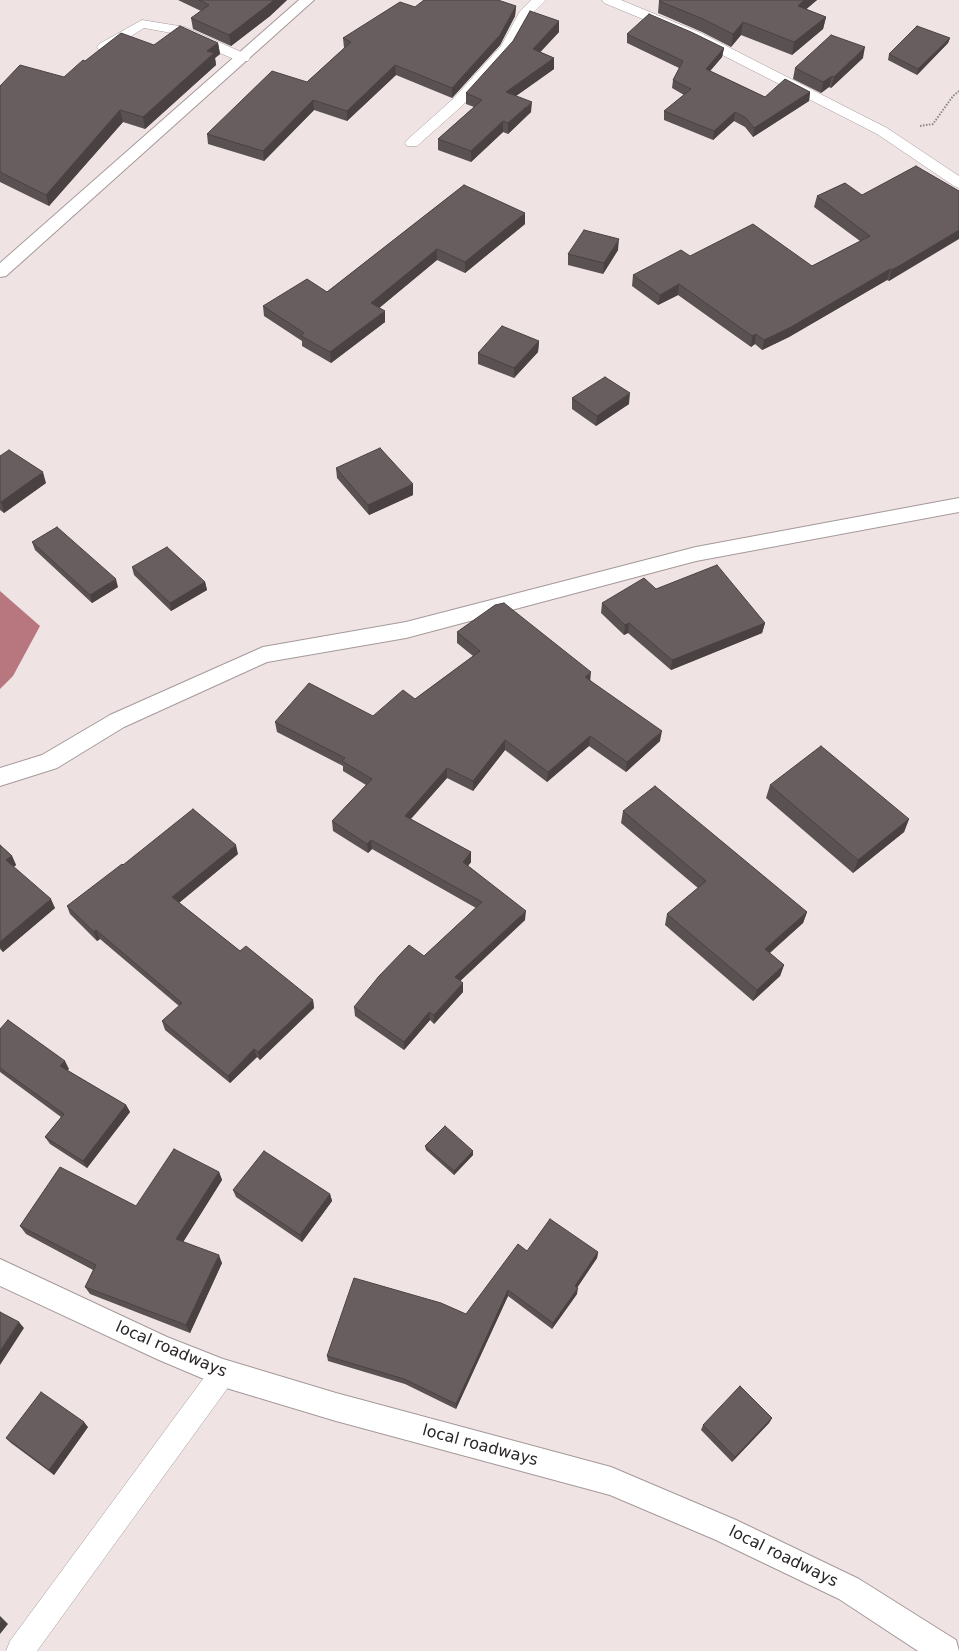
<!DOCTYPE html>
<html>
<head>
<meta charset="utf-8">
<style>
  body { margin:0 }
  canvas { display:block; background:#f0e3e4 }
</style>
</head>
<body>
<canvas width="959" height="1651"></canvas>
<script>
const g = document.querySelector('canvas').getContext('2d');
g.lineJoin = 'round';
function fill(path, color) { g.fillStyle = color; g.fill(path, 'evenodd'); }
const poly = rows => new Path2D(rows.map(r => 'M' + r).join(''));
function stroke(path, color, width, dash) { g.strokeStyle = color; g.lineWidth = width; g.lineCap = dash ? 'butt' : 'round'; g.setLineDash(dash || []); g.stroke(path); }
function write(font, color, halo, rows, align = 'center') {
  g.font = font + ' "DejaVu Sans",sans-serif'; g.lineWidth = 4; g.setLineDash([]); g.textBaseline = 'middle'; g.strokeStyle = halo; g.fillStyle = color; for (const [text, x, y, turn = 0] of rows) {
    g.save(); g.translate(x, y); g.rotate((+turn || 0) * Math.PI / 180); g.textAlign = isNaN(turn) ? turn : align; if (halo) g.strokeText(text, 0, 0); g.fillText(text, 0, 0); g.restore();
  }
}
fill(poly([
  [0,591,40,626,13,676,0,689]
]), '#b8767f');
const service = poly([
  [531,0,546,0,533,13,512,51,463,105,417,146,407,146,405,143,407,140,453,99,501,46,520,11,531,0],
  [602,0,621,0,701,33,887,128,959,176,959,188,954,186,877,134,691,39,604,3,602,0],
  [142,20,185,27,248,55,250,58,248,61,238,61,177,34,144,28,109,50,104,51,99,50,97,47,99,44,142,20],
  [223,1360,232,1364,236,1373,232,1382,37,1651,6,1651,10,1641,214,1364,223,1360]
]);
const minor = poly([
  [299,0,314,0,6,276,0,277,0,263,299,0],
  [959,498,959,512,696,561,406,638,267,662,124,727,57,768,0,786,0,768,42,755,110,715,263,647,406,622,696,547,959,498],
  [0,1259,167,1337,223,1359,336,1393,611,1467,736,1520,859,1579,956,1640,959,1651,918,1651,839,1599,716,1540,610,1495,336,1421,223,1387,159,1360,0,1286,0,1259]
]);
stroke(service, '#a5999a', 1);
stroke(minor, '#a5999a', 2);
stroke(poly([
  [920,126,933,124,953,96,959,91]
]), '#8d8585', 2, [1.5, 1.5]);
fill(service, '#fff');
fill(minor, '#fff');
fill(poly([
  [178,0,287,0,270,16,231,46,193,29,191,18,201,11],
  [660,0,817,0,806,9,826,17,823,29,792,55,741,35,731,47,702,32,658,13,659,1],
  [516,6,515,16,500,45,452,98,396,75,347,121,314,110,264,161,208,144,207,134,307,82,344,48,343,38,415,7],
  [559,21,559,32,540,52,554,58,554,69,516,96,531,112,508,134,503,132,471,162,438,150,438,139,474,107,466,104,466,93],
  [627,34,724,48,722,57,710,71,765,97,810,92,809,101,753,137,745,127,734,121,713,140,664,120,664,111,684,95,672,88,673,80,679,68,627,43],
  [950,38,948,43,917,75,888,60,889,54],
  [218,43,220,54,215,58,216,65,145,129,123,122,49,206,0,182,0,86,64,77,85,61,154,45],
  [863,58,831,88,829,87,821,93,793,79,795,68],
  [845,183,896,276,889,281,887,280,789,337,762,350,755,344,751,347,678,295,658,305,632,286,633,275,690,256,812,266,860,241,814,207,817,196],
  [464,185,525,224,465,273,437,260,379,308,385,322,331,363,302,346,302,341,264,316,263,306,327,292],
  [618,250,603,274,568,265,568,254],
  [539,341,538,352,514,378,478,364,478,353],
  [572,398,629,404,596,426,572,409],
  [0,456,46,483,4,513,0,510],
  [336,468,413,484,413,495,369,515,337,478],
  [32,542,118,587,92,603,35,550],
  [132,567,205,582,207,590,171,611,134,575],
  [602,603,765,623,762,633,671,670,628,633,624,635,601,613],
  [457,632,590,680,660,741,626,772,589,746,547,782,505,750,473,791,447,778,411,819,471,852,471,862,468,866,525,920,460,981,463,992,434,1024,430,1020,404,1050,355,1016,354,1007,424,956,476,908,372,849,368,853,333,831,332,821,366,785,343,771,343,766,277,732,275,722,373,716,415,699,473,656,457,643],
  [770,785,909,819,904,832,853,873,766,798],
  [623,811,807,912,803,923,770,953,784,965,780,976,753,1001,665,925,667,914,698,888,621,823],
  [0,845,12,856,16,865,14,867,55,908,3,952,0,949],
  [238,854,179,903,240,951,313,1000,314,1008,260,1060,257,1057,230,1083,165,1030,162,1021,179,1006,100,939,97,941,70,914,67,906,123,865],
  [0,1029,69,1069,67,1070,126,1105,130,1112,87,1168,50,1144,45,1137,61,1117,0,1072],
  [425,1146,473,1151,473,1155,454,1175,426,1150],
  [219,1172,222,1180,183,1242,222,1263,190,1333,90,1294,85,1287,93,1270,26,1234,20,1226,136,1206],
  [233,1190,330,1194,332,1201,302,1242,236,1197],
  [527,1251,598,1252,597,1258,577,1288,577,1294,552,1329,508,1296,456,1409,405,1384,328,1361,327,1356,466,1314],
  [772,1418,769,1423,732,1462,701,1430,703,1425],
  [88,1427,54,1475,11,1443,6,1438]
]), '#5a5152');
fill(poly([
  [274,0,287,0,270,16,231,46,229,35],
  [804,0,817,0,795,19,798,6],
  [516,6,515,16,500,45,452,98,452,88],
  [826,17,823,29,792,55,794,42],
  [559,21,559,32,533,60,533,49],
  [743,22,741,35,731,47,733,34],
  [950,38,948,43,917,75,918,69],
  [218,43,220,54,215,58,216,65,145,129,143,117,207,51],
  [865,47,863,58,831,88,834,77],
  [724,48,722,57,705,77,706,69],
  [554,58,554,69,506,103,506,92],
  [395,65,396,75,347,121,347,111],
  [832,76,829,87,821,93,823,82],
  [810,92,809,101,753,137,754,128],
  [313,100,314,110,264,161,263,151],
  [532,102,531,112,508,134,508,123],
  [120,110,123,122,49,206,46,195],
  [735,112,734,121,713,140,714,131],
  [503,121,503,132,471,162,471,151],
  [525,213,525,224,465,273,465,262],
  [959,230,959,239,889,281,891,270],
  [619,239,618,250,603,274,604,263],
  [437,249,437,260,372,314,371,303],
  [890,269,887,280,789,337,762,350,764,340],
  [679,284,678,295,658,305,660,295],
  [385,311,385,322,331,363,330,352],
  [756,334,755,344,751,347,752,336],
  [539,341,538,352,514,378,514,368],
  [630,393,629,404,596,426,597,416],
  [43,472,46,483,4,513,1,502],
  [413,484,413,495,369,515,368,505],
  [116,579,118,587,92,603,90,595],
  [205,582,207,590,171,611,170,603],
  [629,623,628,633,624,635,625,625],
  [765,623,762,633,671,670,672,660],
  [591,672,590,683,585,677],
  [662,731,660,741,626,772,627,762],
  [590,736,589,746,547,782,548,772],
  [505,740,505,750,473,791,473,781],
  [447,768,447,778,405,825,405,816],
  [909,819,904,832,853,873,858,860],
  [371,840,372,849,368,853,367,844],
  [236,845,238,854,175,906,172,897],
  [471,852,471,862,463,872,463,862],
  [12,856,16,865,10,869,6,860],
  [51,899,55,908,3,952,0,946,0,942],
  [526,911,525,920,455,986,455,977],
  [807,912,803,923,761,960,765,949],
  [96,930,100,939,97,941,94,932],
  [784,965,780,976,753,1001,757,990],
  [463,983,463,992,434,1024,434,1015],
  [313,1000,314,1008,260,1060,258,1052],
  [429,1012,430,1020,404,1050,404,1042],
  [254,1049,257,1057,230,1083,228,1076],
  [65,1061,69,1069,64,1073,60,1066],
  [126,1105,130,1112,87,1168,83,1161],
  [473,1151,473,1155,454,1175,454,1171],
  [219,1172,222,1180,180,1247,176,1239],
  [330,1194,332,1201,302,1242,300,1235],
  [598,1252,597,1258,574,1292,575,1286],
  [219,1255,222,1263,190,1333,186,1325],
  [578,1288,577,1294,552,1329,553,1323],
  [508,1290,508,1296,456,1409,456,1404],
  [19,1322,24,1328,0,1365,0,1351],
  [772,1418,769,1423,732,1462,735,1457],
  [84,1422,88,1427,54,1475,49,1470],
  [0,1616,8,1624,0,1634]
]), '#4a4242');
const building = poly([
  [199,0,274,0,268,5,229,35,191,18,209,5,199,0],
  [424,0,498,0,516,6,500,35,452,88,395,65,347,111,313,100,263,151,207,134,272,71,307,82,351,42,343,38,400,2,415,7,424,0],
  [660,0,804,0,798,6,826,17,794,42,743,22,733,34,703,19,659,1,660,0],
  [530,11,559,21,533,49,554,58,506,92,532,102,508,123,503,121,471,151,438,139,482,100,466,93,513,41,530,11],
  [649,14,691,32,724,48,706,69,765,97,785,79,810,92,754,128,746,118,735,112,714,131,664,111,691,89,673,80,683,61,627,34,649,14],
  [180,26,218,43,207,51,214,53,143,117,120,110,46,195,0,172,0,86,20,65,64,77,83,60,85,61,121,33,154,45,180,26],
  [917,26,950,38,918,69,889,54,917,26],
  [831,35,865,47,834,77,832,76,823,82,795,68,831,35],
  [916,166,959,191,959,230,899,266,891,270,890,269,791,327,764,340,756,334,752,336,679,284,660,295,633,275,681,250,690,256,753,224,812,266,870,236,817,196,845,183,862,195,916,166],
  [464,185,525,213,465,262,437,249,371,303,385,311,330,352,301,336,304,333,263,306,307,279,327,292,464,185],
  [584,230,619,239,604,263,568,254,584,230],
  [502,326,539,341,514,368,478,353,502,326],
  [605,377,630,393,597,416,572,398,605,377],
  [380,448,413,484,368,505,336,468,380,448],
  [9,450,43,472,1,502,0,502,0,456,9,450],
  [57,527,116,579,90,595,32,542,57,527],
  [167,547,205,582,170,603,132,567,167,547],
  [717,565,765,623,672,660,629,623,625,625,602,603,644,578,656,589,717,565],
  [504,603,591,672,585,677,662,731,627,762,590,736,548,772,505,740,473,781,447,768,405,816,471,852,463,862,526,911,455,977,463,983,434,1015,429,1012,404,1042,354,1007,379,976,409,945,424,956,482,902,371,840,367,844,332,821,372,779,342,761,345,758,275,722,309,683,373,716,403,690,415,699,480,651,457,632,495,605,504,603],
  [821,746,909,819,858,860,770,785,821,746],
  [655,786,807,912,765,949,784,965,757,990,667,914,706,881,623,811,655,786],
  [193,809,236,845,172,897,240,951,246,946,313,1000,258,1052,254,1049,228,1076,162,1021,182,1003,96,930,94,932,67,906,122,864,123,865,193,809],
  [0,845,12,856,6,860,51,899,0,942,0,845],
  [8,1020,65,1061,60,1066,126,1105,83,1161,45,1137,64,1114,0,1068,0,1029,8,1020],
  [445,1126,473,1151,454,1171,425,1146,445,1126],
  [174,1149,219,1172,176,1239,219,1255,186,1325,85,1287,96,1265,20,1226,60,1167,136,1206,174,1149],
  [264,1151,330,1194,300,1235,233,1190,264,1151],
  [550,1219,598,1252,575,1286,578,1288,553,1323,508,1290,456,1404,404,1379,327,1356,354,1278,441,1303,466,1314,518,1244,527,1251,550,1219],
  [0,1312,19,1322,0,1351,0,1312],
  [740,1386,772,1418,735,1457,703,1425,740,1386],
  [41,1392,84,1422,49,1470,6,1438,41,1392],
  [0,1618,2,1621,0,1624,0,1618]
]);
fill(building, '#695e5f');
stroke(building, '#4a4242', 1);
write('16px', '#2a2626', '#fff', [
  ["local roadways",171,1350,23],
  ["local roadways",480,1446,15],
  ["local roadways",783,1557,26]
]);
</script>
</body>
</html>
